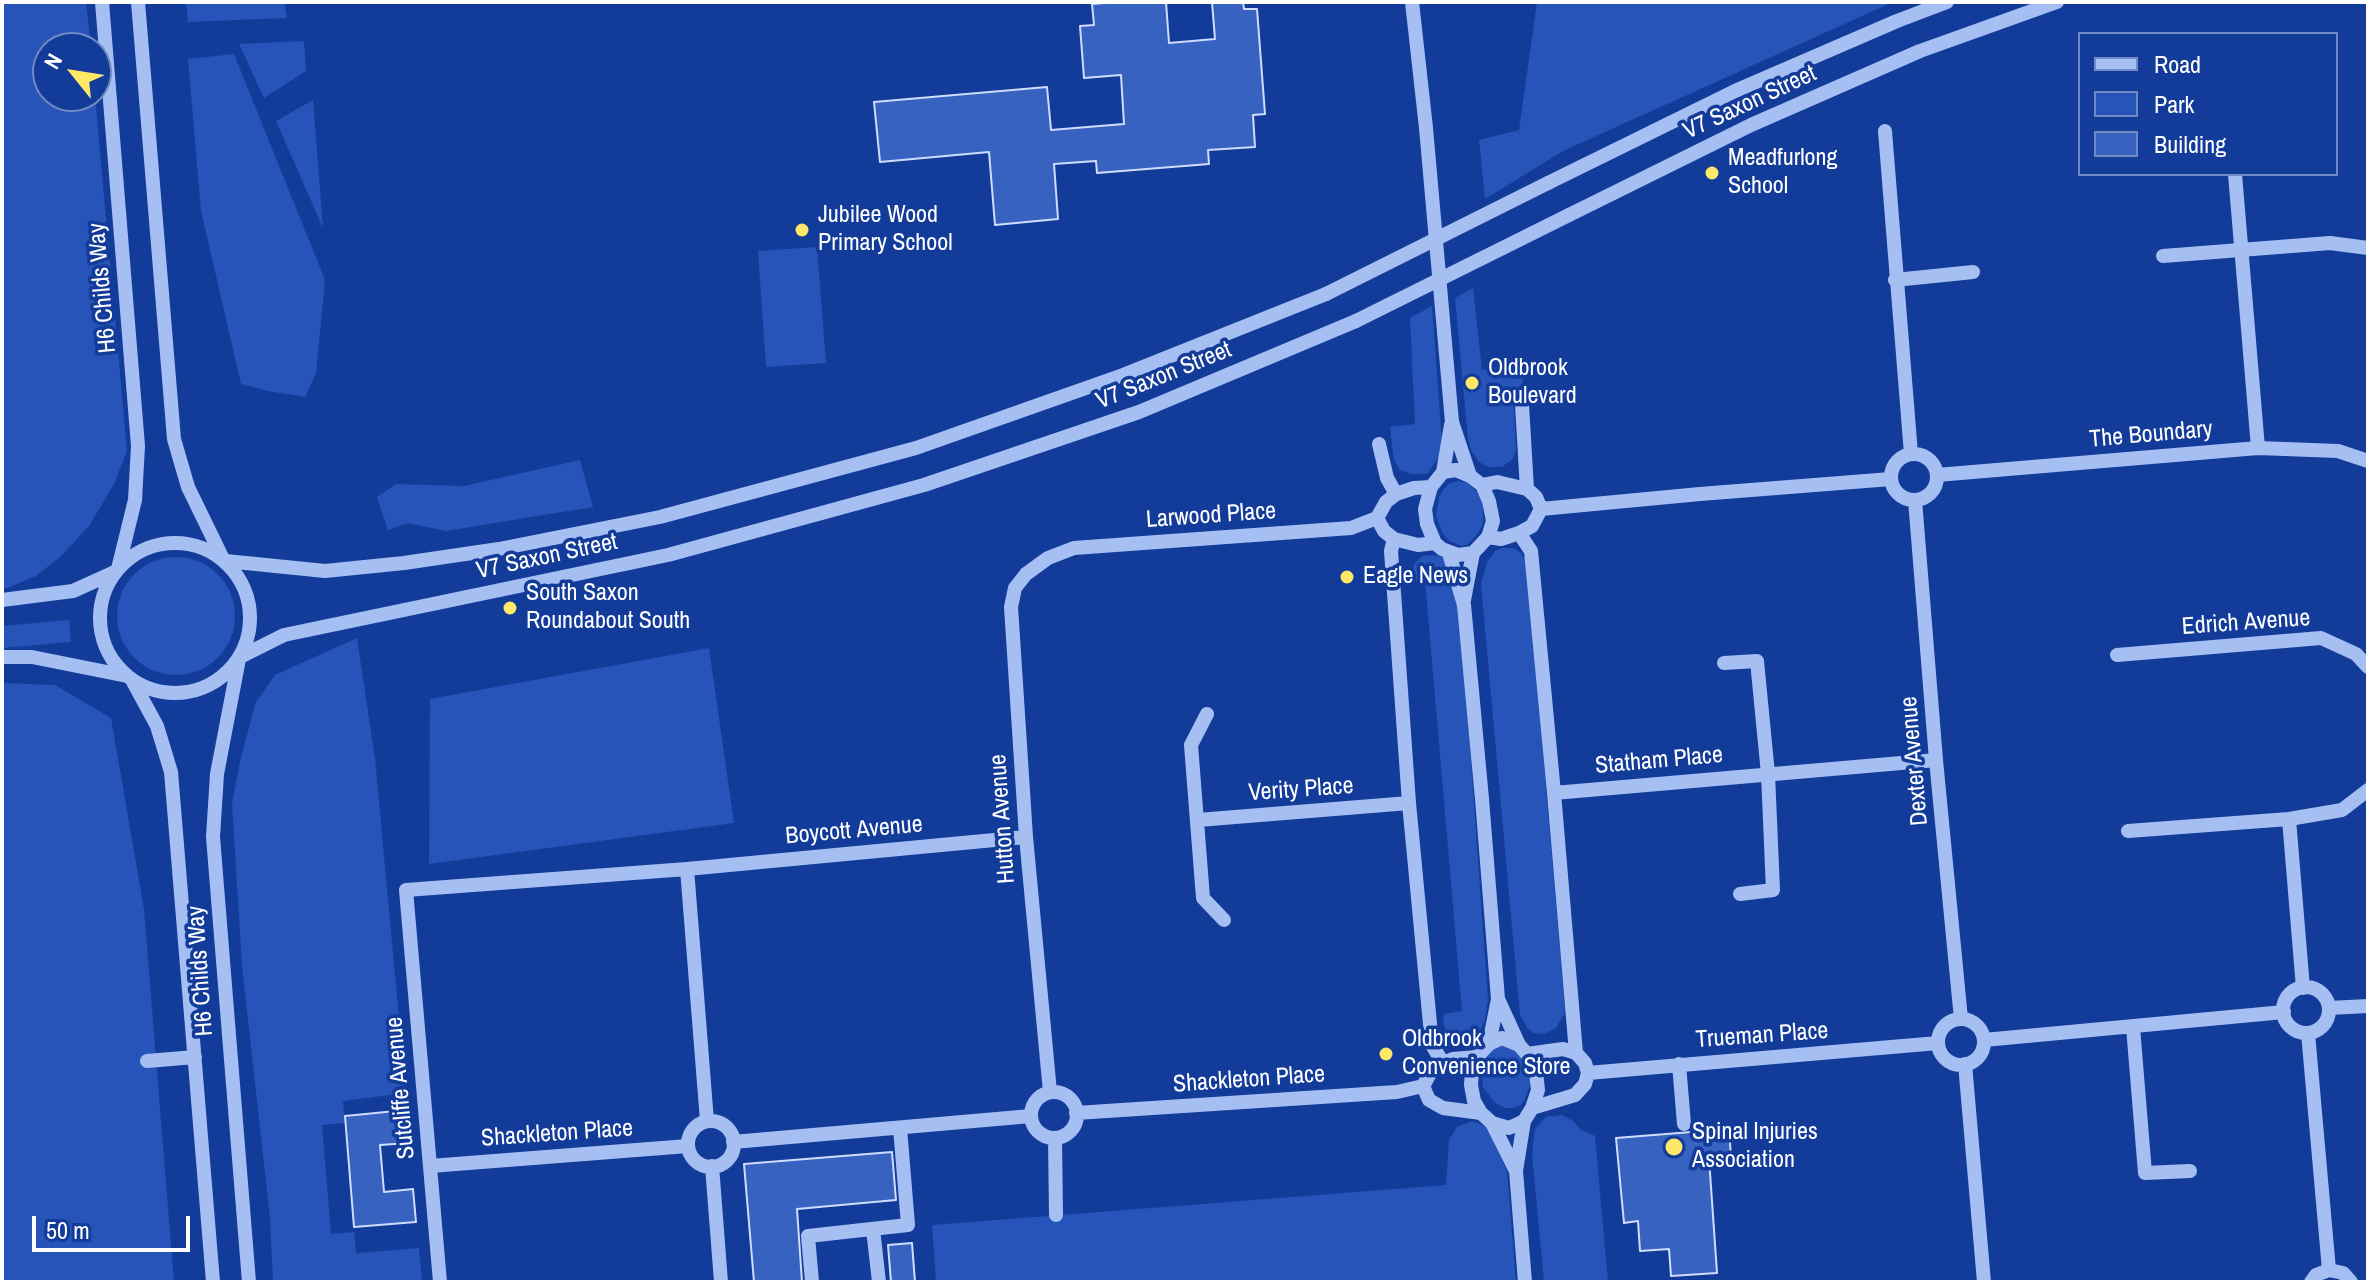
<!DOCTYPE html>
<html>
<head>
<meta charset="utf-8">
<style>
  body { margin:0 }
  #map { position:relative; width:2370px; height:1284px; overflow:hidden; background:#133c9a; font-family:"Archivo Narrow",sans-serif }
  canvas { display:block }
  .frame { position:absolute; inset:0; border:4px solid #fff; pointer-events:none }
  .legend { position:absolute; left:2078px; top:32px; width:260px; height:144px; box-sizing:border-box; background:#133c9a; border:2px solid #718ac2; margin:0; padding:10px 14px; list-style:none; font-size:24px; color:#fff }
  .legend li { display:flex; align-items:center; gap:16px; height:40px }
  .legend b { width:40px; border:2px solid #718ac2 }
  .north { position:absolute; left:32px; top:32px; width:80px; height:80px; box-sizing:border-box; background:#133c9a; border:2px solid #718ac2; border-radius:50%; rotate:300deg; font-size:22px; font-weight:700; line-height:32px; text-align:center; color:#fff }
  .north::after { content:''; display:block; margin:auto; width:28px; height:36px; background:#ffe768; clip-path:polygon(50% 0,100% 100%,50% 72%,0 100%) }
  .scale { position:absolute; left:32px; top:1216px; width:158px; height:36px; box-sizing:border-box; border:4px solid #fff; border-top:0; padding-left:10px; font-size:24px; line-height:28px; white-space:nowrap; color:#fff; -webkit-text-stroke:6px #133c9a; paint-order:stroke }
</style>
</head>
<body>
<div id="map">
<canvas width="2370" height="1284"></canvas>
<div class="frame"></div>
<ul class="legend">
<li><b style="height:10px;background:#a6bff3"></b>Road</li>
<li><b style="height:22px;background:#2654b8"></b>Park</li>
<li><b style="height:22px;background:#3762c0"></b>Building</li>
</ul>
<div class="north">N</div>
<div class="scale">50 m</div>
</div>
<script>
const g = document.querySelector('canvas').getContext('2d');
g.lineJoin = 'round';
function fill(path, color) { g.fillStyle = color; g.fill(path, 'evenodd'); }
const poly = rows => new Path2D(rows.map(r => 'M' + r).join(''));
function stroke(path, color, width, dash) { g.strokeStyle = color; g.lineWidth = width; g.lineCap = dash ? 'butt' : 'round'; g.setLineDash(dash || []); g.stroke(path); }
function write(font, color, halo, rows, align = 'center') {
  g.font = font + ' "Archivo Narrow",sans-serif'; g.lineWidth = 7; g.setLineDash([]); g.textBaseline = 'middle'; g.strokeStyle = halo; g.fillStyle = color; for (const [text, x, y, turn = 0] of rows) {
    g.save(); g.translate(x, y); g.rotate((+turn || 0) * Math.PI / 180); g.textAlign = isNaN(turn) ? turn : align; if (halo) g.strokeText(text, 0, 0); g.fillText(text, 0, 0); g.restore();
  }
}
fill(poly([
  [2,2,86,2,91,48,48,48,48,96,95,96,127,451,114,484,89,526,60,557,36,576,2,590],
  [186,2,284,2,287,18,188,22],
  [1537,2,1893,2,1563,151,1485,199,1479,140,1519,130],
  [304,41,306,71,264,98,239,44],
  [234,54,325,280,316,373,305,397,268,391,241,384,201,211,188,59],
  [313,100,323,228,276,121],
  [817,247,826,363,766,367,758,251],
  [1473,288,1482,370,1522,365,1524,392,1513,392,1516,450,1513,459,1502,467,1489,467,1479,462,1472,452,1468,439,1455,298],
  [1432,306,1442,442,1439,457,1427,474,1411,474,1400,470,1394,460,1390,427,1415,424,1410,318],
  [580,460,593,507,446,531,408,523,388,530,377,497,396,484,464,486],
  [1458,481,1468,483,1477,492,1482,500,1483,511,1483,523,1479,532,1468,544,1462,546,1449,541,1443,534,1436,516,1439,497,1443,490,1450,483],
  [1502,548,1512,548,1517,550,1521,553,1527,564,1564,1000,1565,1013,1556,1028,1544,1034,1534,1033,1528,1029,1520,1015,1481,584,1487,562,1495,551],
  [1432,555,1441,556,1447,562,1460,608,1488,1000,1485,1019,1481,1029,1475,1035,1466,1039,1452,1036,1446,1031,1443,1022,1444,1014,1462,1011,1425,580,1411,581,1411,573,1415,563,1422,556],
  '117 616a59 59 0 1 1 118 0a59 59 0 1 1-118 0Z',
  [69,620,71,642,2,648,2,626],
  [357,638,375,759,406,1093,343,1101,345,1123,322,1125,331,1234,354,1232,356,1253,419,1248,422,1282,273,1282,270,1218,242,965,232,803,241,757,256,702,275,675],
  [709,648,734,823,429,864,430,699],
  [2,683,55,685,111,718,144,909,174,1282,3,1282],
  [1497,1042,1516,1045,1533,1077,1525,1099,1521,1105,1513,1108,1505,1108,1495,1103,1483,1087,1481,1061],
  [1562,1115,1573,1121,1581,1130,1595,1136,1608,1282,1544,1282,1532,1154,1535,1129,1546,1117],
  [1472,1121,1487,1127,1507,1171,1516,1282,936,1282,932,1225,1446,1185,1449,1140,1457,1127]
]), '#2654b8');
const building = poly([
  [1118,2,1166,2,1169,43,1215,39,1212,2,1243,2,1244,9,1257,9,1265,114,1253,115,1255,147,1208,150,1209,164,1097,173,1096,161,1054,164,1058,219,995,225,989,152,880,162,874,102,1047,87,1051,130,1124,124,1121,75,1084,78,1080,26,1094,25,1092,4,1118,2],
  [406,1110,409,1143,380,1145,384,1192,413,1189,416,1222,354,1227,345,1116,406,1110],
  [1729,1129,1731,1157,1709,1158,1717,1273,1671,1276,1669,1249,1640,1251,1638,1221,1624,1223,1616,1138,1729,1129],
  [892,1152,896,1200,797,1209,802,1282,754,1282,744,1164,892,1152],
  [912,1243,915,1282,891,1282,888,1245,912,1243]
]);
fill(building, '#3762c0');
stroke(building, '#ceddfd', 2);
stroke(poly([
  [102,2,138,446,135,500,118,569],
  [138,2,174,439,188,487,223,559],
  [1412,2,1426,128,1452,422,1470,476],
  [1885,131,1911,454],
  [2235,174,2258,448],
  [1548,183,1735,91,1897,21,1947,2],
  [1569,215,1751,125,1920,51,2057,2],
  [2163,256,2330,243,2368,248],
  [1895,280,1973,272],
  [1522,405,1527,489],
  [1379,444,1387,478,1396,494],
  '1891 477a23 23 0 1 1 46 0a23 23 0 1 1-46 0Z',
  [1456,470,1470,476,1482,485,1489,501,1493,521,1488,537,1473,553,1458,555,1442,549,1435,543,1427,524,1425,509,1431,487,1443,472,1456,470],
  [1443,472,1451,425],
  [1937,475,2258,448,2338,451,2368,461],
  [1482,485,1497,482,1527,489,1536,497,1541,509,1532,526,1519,533,1501,539,1488,537],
  [1431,487,1414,488,1396,494,1386,502,1377,518,1384,531,1394,539,1418,545,1435,543],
  [1915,500,1936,760,1961,1019],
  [1541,509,1700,494,1891,479],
  [1519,533,1531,551,1554,793,1576,1053],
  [1394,539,1391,551,1409,803,1432,1045,1443,1063],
  '100 618a75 75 0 1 1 150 0a75 75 0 1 1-150 0Z',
  [1449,553,1464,605,1482,799,1498,999,1489,1044],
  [226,561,325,571,404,563,499,549,660,517,916,448,1123,375,1326,294],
  [2,600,73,591,115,572],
  [1464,600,1473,553],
  [2117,655,2321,638,2356,654,2368,667],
  [2,657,32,657,127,676],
  [240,657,284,635,668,555,924,485,1139,412,1356,321],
  [239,659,217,774,213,837,249,1282],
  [1724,663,1757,661,1768,774,1773,890,1740,894],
  [132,680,157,726,171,772,213,1282],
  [1207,714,1191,745,1203,898,1224,920],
  [1554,793,1936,760],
  [2289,819,2303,988],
  [1198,820,1409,803],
  [2128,831,2289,819,2342,810,2368,790],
  [687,869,707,1121],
  '2283 1010a23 23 0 1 1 46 0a23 23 0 1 1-46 0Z',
  [1498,999,1519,1045],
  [2329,1008,2368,1006],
  '1938 1042a23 23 0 1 1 46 0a23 23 0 1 1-46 0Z',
  [2133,1027,2145,1173,2190,1171],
  [2308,1033,2329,1270],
  [1502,1038,1519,1045,1527,1054,1536,1072,1538,1090,1532,1108,1524,1121,1509,1128,1492,1123,1481,1113,1474,1101,1471,1085,1472,1071,1477,1057,1489,1044,1502,1038],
  [1984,1040,2284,1012],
  [1527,1054,1563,1049,1576,1053,1585,1063,1588,1073,1585,1084,1575,1095,1532,1108],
  [1477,1057,1453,1059,1433,1068,1423,1086,1429,1100,1443,1108,1481,1113],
  [147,1061,195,1057],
  [1679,1064,1684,1124],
  [1965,1064,1984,1282],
  [1588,1073,1938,1043],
  [1050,1092,1026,837,1011,607,1015,588,1026,574,1048,558,1074,548,1351,528,1377,518],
  '1031 1115a23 23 0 1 1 46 0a23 23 0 1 1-46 0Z',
  [1076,1113,1397,1092,1423,1086],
  [1524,1121,1516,1171,1525,1282],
  '688 1144a23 23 0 1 1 46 0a23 23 0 1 1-46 0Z',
  [1492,1123,1516,1171],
  [1055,1138,1056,1215],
  [733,1142,1031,1116],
  [430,1166,688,1146],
  [712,1166,721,1282],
  [873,1229,879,1282],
  [440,1282,406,890,687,869,1026,837],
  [812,1282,808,1236,908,1225,900,1128],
  [2311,1282,2316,1275,2329,1270,2343,1273,2351,1282]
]), '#a6bff3', 14);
stroke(poly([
  [1326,294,1548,183],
  [1356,321,1569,215]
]), '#a6bff3', 14);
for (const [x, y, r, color] of [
  [1712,173,8,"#ffe768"],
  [802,230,8,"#ffe768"],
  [1472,383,8,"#ffe768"],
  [1347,577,8,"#ffe768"],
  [510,608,8,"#ffe768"],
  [1386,1054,8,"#ffe768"],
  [1674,1147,10,"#ffe768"]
]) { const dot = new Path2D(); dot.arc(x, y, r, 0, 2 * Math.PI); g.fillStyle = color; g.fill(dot); stroke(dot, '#133c9a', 3); }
write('24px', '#fff', '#133c9a', [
  ["V7 Saxon Street",1750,103,-25],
  ["H6 Childs Way",103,288,-95],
  ["V7 Saxon Street",1164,376,-22],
  ["The Boundary",2151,435,-5],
  ["Larwood Place",1211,516,-4],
  ["V7 Saxon Street",547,557,-12],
  ["Edrich Avenue",2246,623,-4],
  ["Statham Place",1659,761,-5],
  ["Dexter Avenue",1915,761,-95],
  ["Verity Place",1301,790,-4],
  ["Hutton Avenue",1003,819,-94],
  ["Boycott Avenue",854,831,-5],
  ["H6 Childs Way",201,971,-94],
  ["Trueman Place",1762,1036,-4],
  ["Shackleton Place",1249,1080,-4],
  ["Sutcliffe Avenue",401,1088,-95],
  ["Shackleton Place",557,1134,-4]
]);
write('24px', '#fff', '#133c9a', [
  ["Meadfurlong",1728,159],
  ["School",1728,187],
  ["Jubilee Wood",818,216],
  ["Primary School",818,244],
  ["Oldbrook",1488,369],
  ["Boulevard",1488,397],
  ["Eagle News",1363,577],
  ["South Saxon",526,594],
  ["Roundabout South",526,622],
  ["Oldbrook",1402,1040],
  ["Convenience Store",1402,1068],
  ["Spinal Injuries",1692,1133],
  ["Association",1692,1161]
], 'left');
</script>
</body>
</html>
